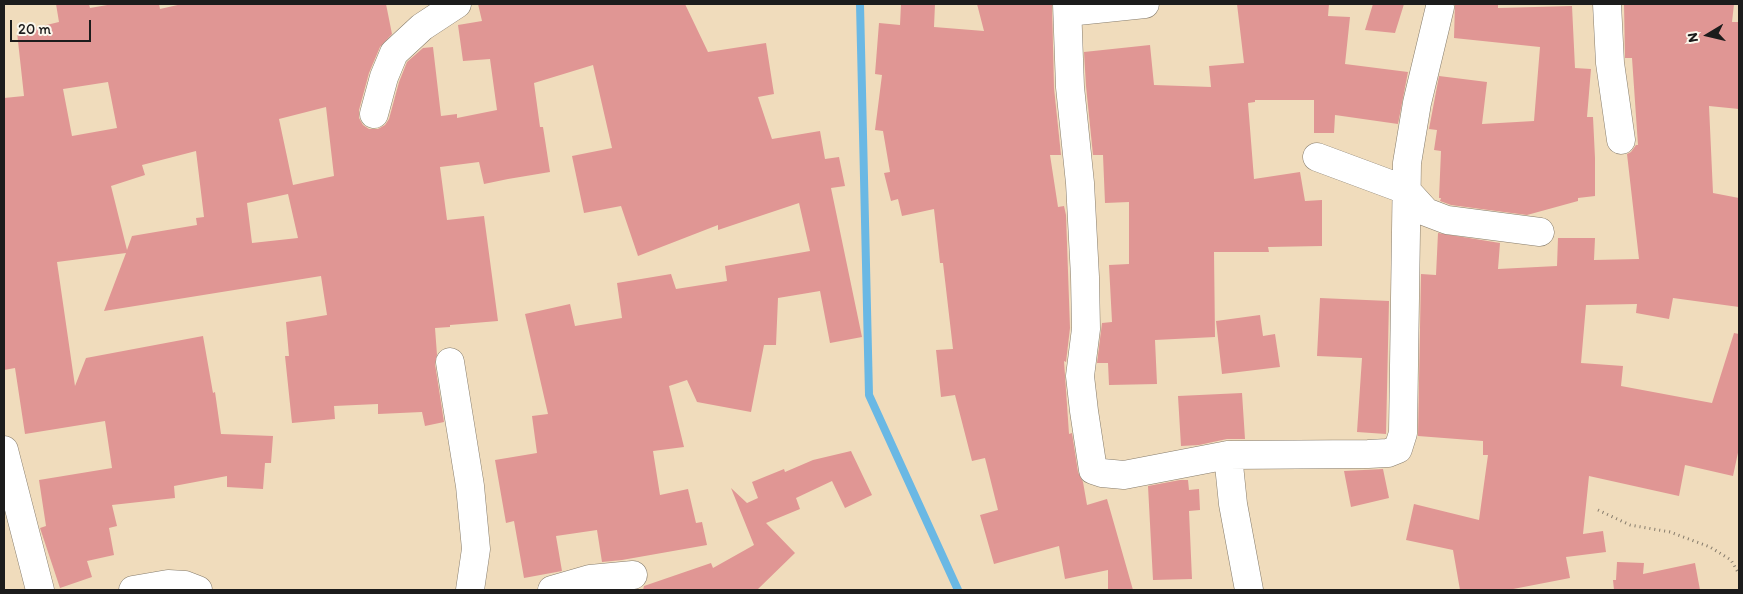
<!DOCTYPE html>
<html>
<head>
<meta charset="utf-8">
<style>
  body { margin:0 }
  #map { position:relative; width:1743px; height:594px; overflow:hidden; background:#f0dcbc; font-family:Itim,sans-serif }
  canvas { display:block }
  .frame { position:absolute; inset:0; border:5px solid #1c1c1c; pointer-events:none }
  .north { position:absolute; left:1683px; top:10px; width:50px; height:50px; -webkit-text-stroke:4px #fbf7ec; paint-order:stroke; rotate:261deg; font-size:14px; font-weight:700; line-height:20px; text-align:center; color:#1c1c1c }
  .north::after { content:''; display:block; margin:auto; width:18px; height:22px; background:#1c1c1c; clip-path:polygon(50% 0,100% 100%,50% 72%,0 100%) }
  .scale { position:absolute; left:10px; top:20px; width:81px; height:22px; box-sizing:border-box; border:2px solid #1c1c1c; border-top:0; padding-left:6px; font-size:15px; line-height:18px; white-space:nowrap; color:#1c1c1c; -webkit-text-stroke:4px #fbf7ec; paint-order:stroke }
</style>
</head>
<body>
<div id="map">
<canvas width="1743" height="594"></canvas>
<div class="frame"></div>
<div class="north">N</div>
<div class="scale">20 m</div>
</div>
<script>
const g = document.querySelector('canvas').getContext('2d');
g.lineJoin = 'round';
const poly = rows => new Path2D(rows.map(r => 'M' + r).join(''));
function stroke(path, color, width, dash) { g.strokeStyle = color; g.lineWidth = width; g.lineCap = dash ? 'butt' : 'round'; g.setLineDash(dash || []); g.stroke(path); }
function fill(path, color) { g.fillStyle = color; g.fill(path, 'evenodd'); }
stroke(poly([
  [860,4,869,395,958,590]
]), '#6ab8e4', 8);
fill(poly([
  [56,4,89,4,90,8,113,4,159,4,160,9,182,4,386,4,392,34,380,47,369,73,359,110,359,118,363,125,369,129,378,129,385,125,389,119,399,82,407,62,423,48,433,47,441,116,457,114,457,118,497,110,490,59,463,61,458,25,482,21,478,4,685,4,708,52,766,43,774,94,758,97,772,139,820,131,825,159,839,157,845,186,831,188,862,337,830,343,820,291,778,298,776,345,764,345,751,412,697,402,687,380,669,386,684,447,653,451,660,495,688,489,696,523,702,522,707,545,622,560,602,562,597,530,556,536,562,571,524,578,514,521,506,523,495,460,537,453,532,416,548,414,525,314,570,304,575,326,622,318,617,283,671,274,676,289,727,281,725,266,810,251,799,203,718,230,718,225,638,256,621,206,584,213,572,156,612,148,593,65,534,83,540,127,543,127,550,172,508,179,484,184,479,162,440,167,447,220,484,216,498,321,450,325,450,327,435,328,437,355,435,364,444,422,425,426,422,412,378,414,378,404,334,406,335,419,292,423,285,356,289,356,286,322,327,315,321,276,104,311,126,253,57,262,75,386,86,358,203,336,213,393,215,392,221,434,273,436,271,463,265,463,263,489,227,487,227,476,174,486,175,498,112,505,117,526,109,528,114,555,87,561,92,577,60,588,40,528,46,526,39,480,112,468,105,421,25,434,15,368,4,370,4,98,24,96,17,32,59,22],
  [108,82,117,128,72,136,63,89],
  [326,107,334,176,293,185,279,119],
  [196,151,204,217,196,218,197,225,132,236,127,250,111,186,145,175,142,165],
  [288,194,298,238,252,243,247,203],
  [901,4,935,4,934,27,984,31,977,4,1052,4,1054,88,1061,155,1050,155,1058,207,1064,206,1066,215,1070,328,1066,362,1064,361,1069,434,1072,433,1078,472,1083,482,1087,505,1107,499,1133,590,1108,590,1108,570,1065,579,1059,546,994,564,980,515,998,510,985,458,972,461,955,395,941,397,936,350,953,349,943,263,940,263,934,209,902,216,898,199,891,201,884,173,890,172,883,131,875,130,882,75,875,74,879,23,900,25],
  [1237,4,1329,4,1328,16,1350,17,1345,64,1408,72,1398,124,1335,115,1334,133,1314,133,1314,100,1255,100,1255,102,1248,103,1254,179,1300,172,1305,201,1322,200,1322,246,1268,247,1269,252,1214,252,1215,337,1155,340,1157,384,1109,385,1108,363,1097,363,1102,323,1112,322,1109,265,1129,264,1129,202,1105,203,1103,155,1093,155,1086,86,1084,52,1150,45,1154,85,1211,87,1209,66,1244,63],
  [1373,4,1404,4,1395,33,1365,30],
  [1455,4,1498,4,1498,8,1572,6,1575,68,1591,69,1587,117,1593,117,1595,158,1595,196,1578,198,1578,201,1527,215,1451,205,1440,201,1441,198,1439,198,1441,151,1434,150,1437,130,1429,129,1439,76,1487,82,1482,124,1534,121,1540,47,1454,38],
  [1624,4,1734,4,1732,22,1739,22,1739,109,1709,106,1713,193,1739,198,1739,307,1673,298,1669,319,1636,313,1637,304,1586,305,1581,363,1623,366,1621,386,1712,403,1734,333,1739,334,1739,448,1733,476,1685,465,1679,496,1589,476,1583,534,1603,531,1606,552,1566,557,1570,578,1508,590,1460,590,1453,550,1406,540,1414,504,1479,520,1488,455,1483,455,1483,441,1418,436,1421,274,1436,275,1438,233,1500,243,1498,269,1557,266,1558,238,1595,238,1594,260,1639,259,1627,154,1631,152,1636,145,1638,145,1632,58,1625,58],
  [1320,298,1389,301,1386,434,1357,432,1362,358,1317,356],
  [1260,315,1263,336,1275,334,1280,367,1222,374,1216,321],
  [1242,393,1245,439,1227,439,1199,445,1181,446,1178,396],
  [851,451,872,495,845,508,832,481,796,498,800,509,766,523,795,553,757,590,643,590,644,586,711,563,713,568,754,545,731,488,747,503,758,498,752,482,784,469,785,472,813,460],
  [1383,469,1389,498,1351,507,1344,471],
  [1180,480,1188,480,1189,490,1199,489,1200,510,1189,511,1192,579,1153,580,1148,486],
  [1617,562,1644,563,1643,574,1695,563,1700,590,1614,590,1613,580,1616,580]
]), '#e09694');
const street = poly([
  [1067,4,1070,87,1080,183,1085,277,1086,329,1080,376,1084,411,1093,470,1102,473,1124,475,1228,455,1368,454,1388,453,1398,449,1403,433,1407,163,1417,103,1440,7],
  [1607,4,1610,63,1621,140],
  [1068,12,1145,4],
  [374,114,384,77,394,53,422,27,457,4],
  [1317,157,1406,190,1426,212,1447,220,1540,232],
  [450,362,470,486,476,549,470,590],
  [4,450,40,590],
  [1228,455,1233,504,1249,590],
  [133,590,168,584,185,585,198,590],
  [552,590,590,579,633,575]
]);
stroke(street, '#867c6c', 29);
stroke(poly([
  [1598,510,1630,525,1670,532,1710,547,1731,560,1739,574]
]), '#867c6c', 3, [1, 4]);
stroke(street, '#fff', 28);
</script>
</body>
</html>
